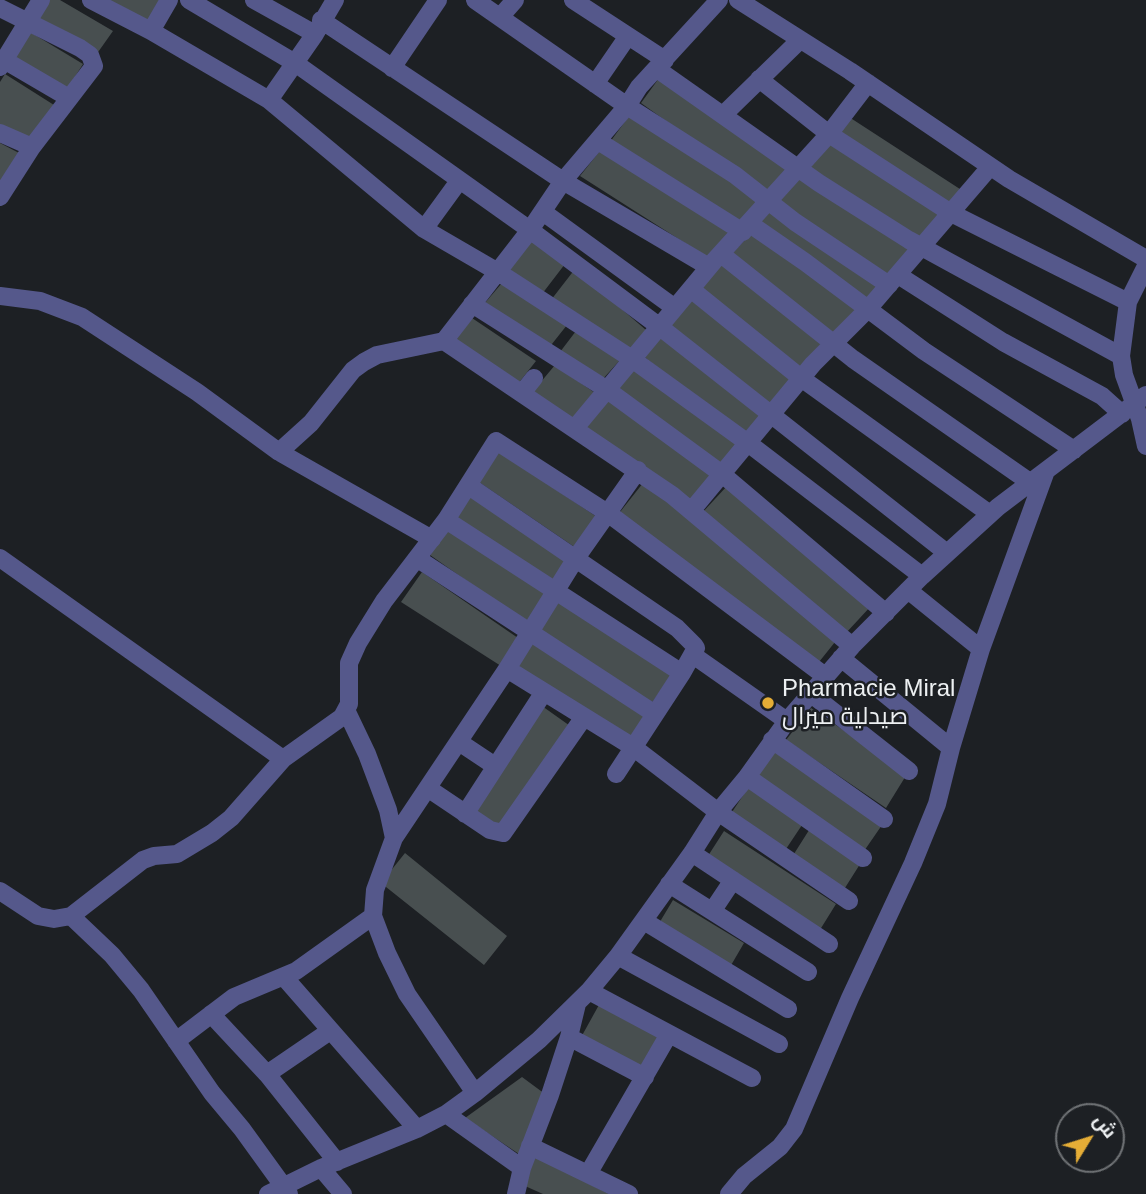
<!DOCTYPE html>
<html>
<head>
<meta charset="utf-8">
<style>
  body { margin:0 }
  #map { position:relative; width:1146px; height:1194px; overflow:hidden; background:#1d2024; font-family:Helvetica,Cairo,sans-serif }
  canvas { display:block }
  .north { position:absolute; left:1055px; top:1103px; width:70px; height:70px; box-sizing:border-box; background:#1d2024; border:2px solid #707376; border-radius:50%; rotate:52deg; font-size:19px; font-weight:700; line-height:28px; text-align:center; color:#edf0f2 }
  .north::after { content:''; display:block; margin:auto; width:24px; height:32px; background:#e5ad36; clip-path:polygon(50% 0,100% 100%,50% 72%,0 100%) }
</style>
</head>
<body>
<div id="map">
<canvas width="1146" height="1194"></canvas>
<div class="north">ش</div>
</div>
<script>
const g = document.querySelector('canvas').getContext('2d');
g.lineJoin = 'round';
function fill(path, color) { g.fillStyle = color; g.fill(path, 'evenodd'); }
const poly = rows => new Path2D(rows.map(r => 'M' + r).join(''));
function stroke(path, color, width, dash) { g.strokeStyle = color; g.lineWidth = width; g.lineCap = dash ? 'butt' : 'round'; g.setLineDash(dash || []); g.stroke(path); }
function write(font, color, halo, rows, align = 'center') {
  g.font = font + ' Helvetica,Cairo,sans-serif'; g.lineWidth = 5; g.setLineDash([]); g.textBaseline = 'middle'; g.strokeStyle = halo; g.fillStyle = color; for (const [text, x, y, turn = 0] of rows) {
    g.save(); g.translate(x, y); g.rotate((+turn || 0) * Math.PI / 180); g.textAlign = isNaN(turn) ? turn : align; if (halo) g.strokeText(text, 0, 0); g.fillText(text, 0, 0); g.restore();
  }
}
fill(poly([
  [47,0,60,0,113,31,96,55,36,18],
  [99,0,162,0,148,27],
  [30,32,83,64,66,91,12,59],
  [5,74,54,105,27,144,0,130,0,82],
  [662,74,790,169,769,195,641,103],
  [632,112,763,202,739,226,610,142],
  [849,117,963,191,949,209,834,134],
  [0,143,19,153,0,183],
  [831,143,943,215,920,245,806,172],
  [603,147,735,231,710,259,580,176],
  [801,176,913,248,889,278,775,205],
  [770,208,879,286,868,302,759,224],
  [755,229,862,310,837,337,729,257],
  [531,238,565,264,542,294,508,268],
  [719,262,823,344,800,372,697,290],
  [575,269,646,330,628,353,551,300],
  [502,283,567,325,548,349,484,304],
  [691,299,793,381,767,410,667,329],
  [472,318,536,361,517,385,454,340],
  [576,331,621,359,601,381,560,352],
  [659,334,763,418,746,439,642,355],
  [555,365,595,393,571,423,530,395],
  [633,366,739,446,719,470,614,388],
  [605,395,716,478,694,503,584,426],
  [497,450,597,517,576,548,476,480],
  [647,478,839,637,815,667,620,512],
  [727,486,871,606,846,633,702,513],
  [470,491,571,560,556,582,450,517],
  [448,527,550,594,528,624,430,555],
  [422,572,518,638,501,666,401,602],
  [559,601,673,673,651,704,538,631],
  [536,639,645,714,628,742,515,669],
  [542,706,573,728,496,832,468,813],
  [811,708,907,774,886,808,786,740],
  [771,747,882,825,862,854,751,776],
  [750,785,804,822,784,852,730,815],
  [811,827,862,861,843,891,792,857],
  [724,831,836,904,818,933,706,859],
  [405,853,507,936,484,965,381,883],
  [673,900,744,943,730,967,658,925],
  [600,1003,661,1035,639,1071,579,1041],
  [522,1077,545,1094,519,1154,465,1118],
  [534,1155,609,1194,543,1194,525,1186]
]), '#484f50');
stroke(poly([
  [91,0,151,31,269,100,424,229,498,272,632,359,748,443,922,576],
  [189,0,295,63,530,230,660,327,947,553],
  [254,0,315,34],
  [475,0,627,106,735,175,795,222,889,285],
  [573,0,665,60],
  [738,0,850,71,1009,179,1146,259],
  [0,8,80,48,90,55,94,66,32,147,0,197],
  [500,17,515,0],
  [321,20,563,181,709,267],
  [151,31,169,0],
  [4,60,69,98],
  [0,67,41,0],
  [392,68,438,0],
  [657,69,819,183,909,240,1121,356],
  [759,79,829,134,951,213,1128,302,1121,356,1124,375,1140,419,1146,446],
  [595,84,628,36],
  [269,100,315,34,335,0],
  [723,115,800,40],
  [0,133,32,147],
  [598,141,743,232],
  [543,212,675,308],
  [750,224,805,262,924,351,1074,450],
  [424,229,459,181],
  [721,254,853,359,1031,483],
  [898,275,1003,342,1102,396,1122,414],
  [692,290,801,378,990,514],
  [0,296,40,301,82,317,197,392,279,452,432,539],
  [1128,302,1146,266],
  [472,304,606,389,722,474,886,613],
  [444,341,672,495,852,646],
  [522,393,534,378],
  [575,428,714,261,829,134,868,83],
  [279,452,311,423,353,370,364,362,377,355,444,341,530,230,563,181,627,106,639,87,719,0],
  [469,486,677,628,694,645,696,648,682,673,616,774],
  [692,510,813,364,868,309,990,167],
  [446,520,682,673],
  [0,558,283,759],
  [418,559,655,714],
  [908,590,981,649],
  [693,655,787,721],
  [841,658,951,748],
  [507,669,633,747,718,812,849,901],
  [810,693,909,771],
  [346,710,367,754,388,810,394,838,375,890,373,916,387,953,407,994,475,1093],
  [772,740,884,819],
  [459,742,495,766],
  [747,777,863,858],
  [429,789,490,830,503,833,584,717],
  [465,814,544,692],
  [394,838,507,669,576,558,638,470],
  [692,853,829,944],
  [669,884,808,972],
  [0,891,38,916,54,919,71,916,143,860,154,856,177,854,212,833,231,818,283,759,342,717,349,704,349,663,358,643,384,601,446,520,496,441,609,514,825,676],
  [713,910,733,880],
  [71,916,112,955,141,990,212,1093,242,1129,289,1194],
  [644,921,788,1009],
  [618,956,779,1044],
  [284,977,417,1129],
  [589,991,752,1078],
  [211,1014,267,1074,337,1162],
  [569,1037,645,1077],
  [176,1041,234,997,296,971,373,916],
  [267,1074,330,1031],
  [446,1114,522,1168],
  [530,1146,629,1194],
  [321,1168,343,1194],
  [588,1174,669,1034],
  [268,1194,321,1168,417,1129,446,1114,475,1093,539,1040,589,991,618,956,692,853,718,812,747,777,787,721,852,646,922,576,998,507,1146,395],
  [516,1194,522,1168,550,1095,569,1037,577,1004],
  [729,1194,744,1176,780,1147,794,1129,850,998,913,863,937,804,951,748,981,649,1046,471]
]), '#55588b', 18);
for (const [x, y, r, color] of [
  [768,703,7,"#e5ad36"]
]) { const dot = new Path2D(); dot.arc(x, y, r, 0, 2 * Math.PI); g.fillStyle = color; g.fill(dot); stroke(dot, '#1d2024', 2.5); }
write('24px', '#edf0f2', '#1d2024', [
  ["Pharmacie Miral",782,689],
  ["صيدلية ميرال",782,717]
], 'left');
</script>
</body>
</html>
